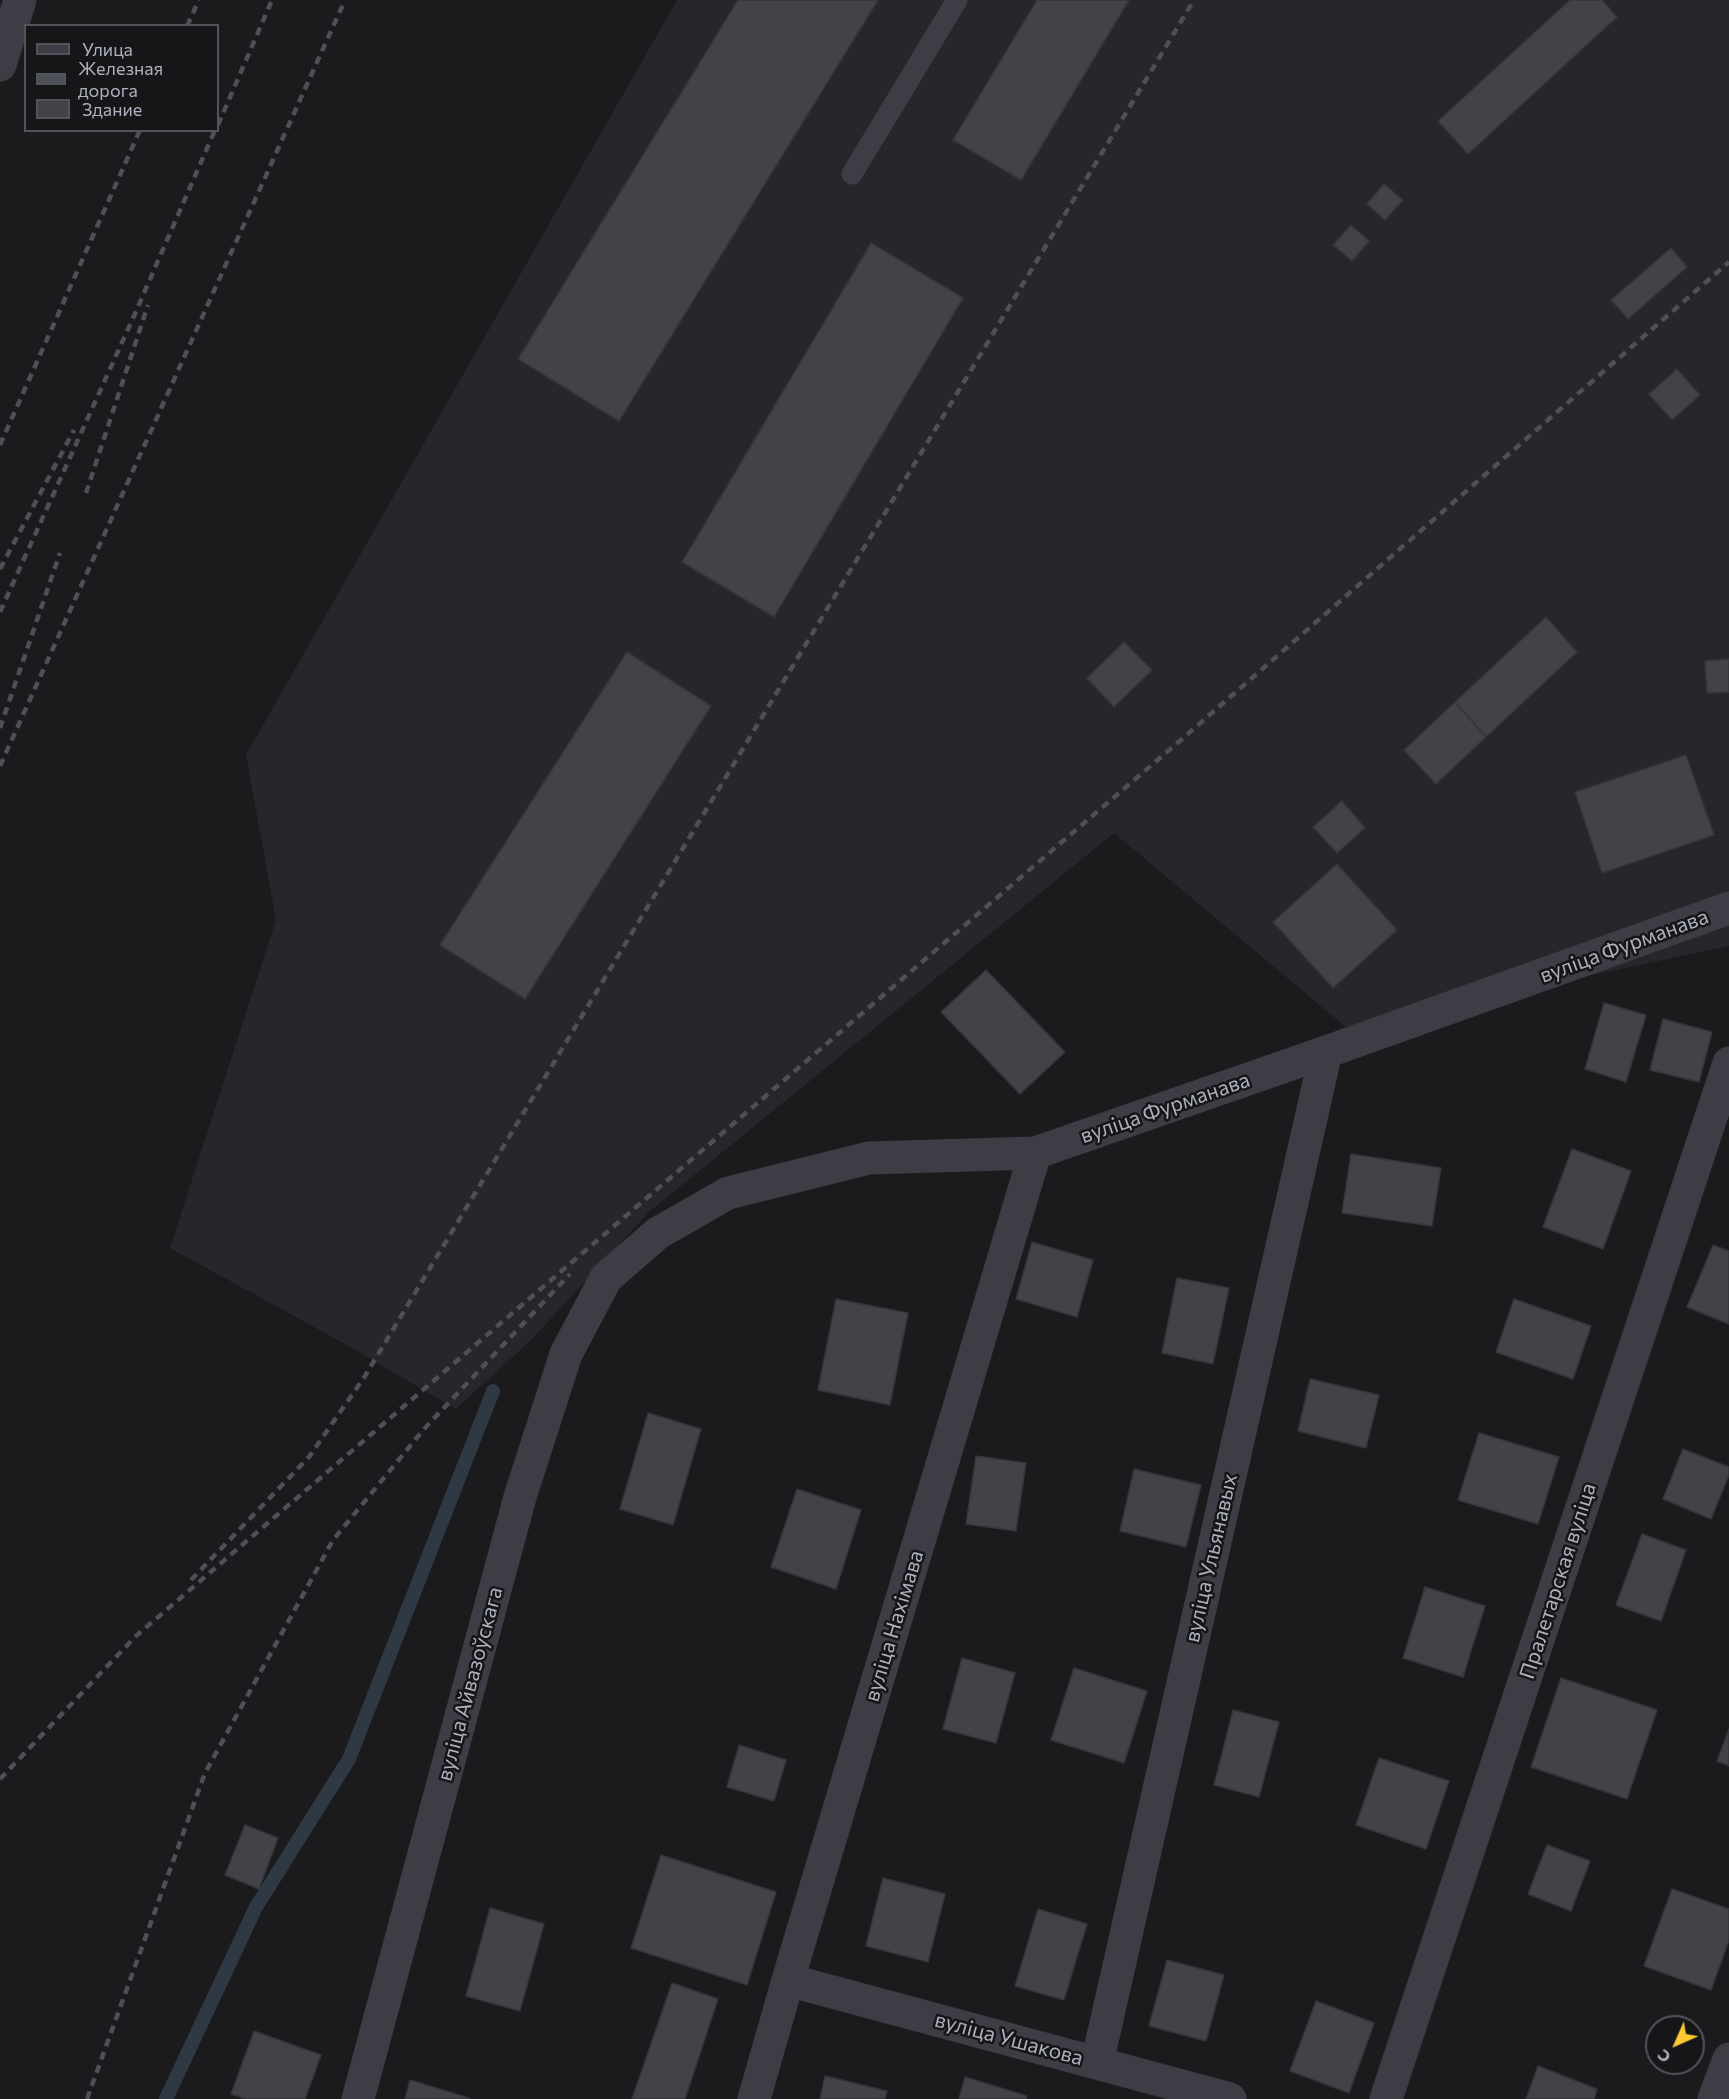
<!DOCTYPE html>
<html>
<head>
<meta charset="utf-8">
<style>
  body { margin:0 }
  #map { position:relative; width:1729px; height:2099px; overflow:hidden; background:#1b1b1d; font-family:Commissioner,sans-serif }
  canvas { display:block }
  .legend { position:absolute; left:24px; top:24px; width:195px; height:108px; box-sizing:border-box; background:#161619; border:2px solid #52545b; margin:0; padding:8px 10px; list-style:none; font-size:18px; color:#adb1be }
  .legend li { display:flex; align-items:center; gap:12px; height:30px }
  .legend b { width:30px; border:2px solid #52545b }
  .north { position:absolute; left:1645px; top:2015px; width:60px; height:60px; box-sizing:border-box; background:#161619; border:2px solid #52545b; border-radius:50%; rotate:225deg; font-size:16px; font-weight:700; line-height:24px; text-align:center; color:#adb1be }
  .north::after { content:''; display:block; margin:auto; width:21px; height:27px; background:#ffc731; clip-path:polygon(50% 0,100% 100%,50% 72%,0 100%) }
</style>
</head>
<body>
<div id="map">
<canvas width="1729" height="2099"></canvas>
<ul class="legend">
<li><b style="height:8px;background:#3d3e45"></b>Улица</li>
<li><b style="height:8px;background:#4e5058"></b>Железная дорога</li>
<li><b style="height:16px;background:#424348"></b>Здание</li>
</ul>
<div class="north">С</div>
</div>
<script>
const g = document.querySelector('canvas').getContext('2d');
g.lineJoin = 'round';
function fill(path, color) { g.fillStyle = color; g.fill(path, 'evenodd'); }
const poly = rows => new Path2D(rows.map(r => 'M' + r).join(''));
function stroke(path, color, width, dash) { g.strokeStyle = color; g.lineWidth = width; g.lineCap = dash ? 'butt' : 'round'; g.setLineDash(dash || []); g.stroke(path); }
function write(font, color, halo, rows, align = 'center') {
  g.font = font + ' Commissioner,sans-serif'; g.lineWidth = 5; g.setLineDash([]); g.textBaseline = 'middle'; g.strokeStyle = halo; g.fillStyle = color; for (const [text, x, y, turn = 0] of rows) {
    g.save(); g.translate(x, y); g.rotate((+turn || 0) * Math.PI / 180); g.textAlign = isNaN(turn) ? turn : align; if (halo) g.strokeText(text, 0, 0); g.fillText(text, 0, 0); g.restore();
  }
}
fill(poly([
  [677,0,1729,0,1729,946,1346,1027,1114,833,649,1212,532,1339,456,1409,345,1344,170,1248,276,920,246,755]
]), '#27272b');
stroke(poly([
  [166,2099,256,1907,349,1759,493,1391]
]), '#2f3943', 14);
const building = poly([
  [738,0,878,0,619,421,518,359,738,0],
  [1037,0,1129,0,1021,180,953,140,1037,0],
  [1570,0,1602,0,1617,17,1468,154,1438,121,1570,0],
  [1384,184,1403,200,1385,220,1367,204,1384,184],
  [1351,225,1369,241,1352,261,1333,245,1351,225],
  [871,243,963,298,774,617,682,562,871,243],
  [1671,248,1687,267,1628,319,1611,300,1671,248],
  [1677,369,1700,395,1672,420,1649,394,1677,369],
  [1546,617,1577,652,1486,737,1455,702,1546,617],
  [1124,642,1152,670,1114,707,1087,678,1124,642],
  [627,652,711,706,525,999,440,945,627,652],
  [1729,659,1729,692,1707,693,1705,661,1729,659],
  [1455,702,1486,737,1436,784,1404,750,1455,702],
  [1686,755,1714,835,1602,873,1575,792,1686,755],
  [1342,801,1365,828,1337,853,1313,827,1342,801],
  [1337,864,1397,930,1333,988,1273,922,1337,864],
  [986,970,1065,1052,1020,1094,941,1012,986,970],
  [1604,1003,1646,1015,1626,1082,1585,1069,1604,1003],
  [1663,1019,1712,1032,1699,1082,1650,1070,1663,1019],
  [1572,1149,1631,1171,1603,1249,1543,1227,1572,1149],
  [1351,1154,1441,1168,1432,1226,1342,1213,1351,1154],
  [1032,1242,1093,1260,1077,1317,1016,1299,1032,1242],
  [1713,1245,1729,1251,1729,1324,1687,1307,1713,1245],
  [1177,1278,1229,1288,1213,1364,1162,1353,1177,1278],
  [836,1299,908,1313,890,1405,818,1390,836,1299],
  [1514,1299,1591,1326,1573,1379,1496,1352,1514,1299],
  [1310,1379,1379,1395,1366,1448,1298,1431,1310,1379],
  [648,1413,701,1429,673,1525,620,1509,648,1413],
  [1479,1433,1559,1457,1538,1524,1458,1500,1479,1433],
  [1683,1449,1729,1467,1729,1475,1711,1519,1663,1499,1683,1449],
  [976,1456,1026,1463,1016,1531,966,1524,976,1456],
  [1134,1469,1201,1485,1186,1547,1120,1531,1134,1469],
  [797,1489,861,1510,836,1589,771,1567,797,1489],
  [1642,1534,1686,1550,1661,1621,1616,1605,1642,1534],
  [1425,1587,1485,1606,1463,1677,1403,1658,1425,1587],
  [962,1658,1015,1673,996,1743,943,1729,962,1658],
  [1074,1668,1147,1691,1124,1763,1051,1740,1074,1668],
  [1561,1678,1657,1710,1627,1799,1531,1767,1561,1678],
  [1233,1710,1279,1722,1259,1797,1214,1785,1233,1710],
  [1729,1729,1729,1766,1717,1761,1729,1729],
  [739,1745,786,1760,774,1801,727,1787,739,1745],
  [1379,1758,1449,1781,1426,1849,1356,1825,1379,1758],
  [245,1825,278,1838,259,1889,225,1875,245,1825],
  [1547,1845,1590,1861,1571,1911,1528,1894,1547,1845],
  [661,1855,776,1892,747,1985,631,1948,661,1855],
  [883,1878,945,1894,928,1962,866,1946,883,1878],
  [1672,1889,1729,1909,1729,1940,1711,1990,1644,1966,1672,1889],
  [490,1908,544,1924,520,2011,466,1996,490,1908],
  [1038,1909,1087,1924,1064,2000,1015,1986,1038,1909],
  [1167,1960,1224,1975,1206,2041,1149,2026,1167,1960],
  [672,1983,718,1999,685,2099,632,2099,672,1983],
  [1316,2001,1374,2023,1349,2093,1290,2071,1316,2001],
  [254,2031,321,2055,305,2099,246,2099,231,2094,254,2031],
  [1538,2066,1597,2089,1594,2099,1526,2099,1538,2066],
  [825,2076,887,2091,885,2099,820,2099,825,2076],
  [965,2077,1027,2096,1026,2099,959,2099,965,2077],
  [410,2080,469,2098,469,2099,405,2099,410,2080]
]);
fill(building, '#424348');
stroke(building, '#35353a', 1.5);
stroke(poly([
  [852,174,957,0]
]), '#3d3e45', 21);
stroke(poly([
  [0,65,20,0],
  [788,1980,1230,2099],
  [1097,2063,1326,1052],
  [358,2099,520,1497,566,1354,606,1278,658,1233,728,1193,869,1158,1035,1153,1326,1052,1729,908],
  [754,2099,788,1980,1035,1153],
  [1386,2099,1729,1063],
  [1714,2099,1729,2059]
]), '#3d3e45', 33);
stroke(poly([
  [187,26,199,0],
  [218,125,272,0],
  [0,445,140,130],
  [86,493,148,305],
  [0,569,74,430],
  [0,612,134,316,215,130],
  [0,728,60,553],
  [0,766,345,0],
  [191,1580,309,1457,365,1376,1194,0],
  [0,1779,136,1636,1182,739,1729,262],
  [87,2099,205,1773,333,1540,424,1429,570,1274]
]), '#4e5058', 4.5, [8, 6]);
write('21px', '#adb1be', '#161619', [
  ["вуліца Фурманава",1624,946,-20],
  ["вуліца Фурманава",1165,1108,-19],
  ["вуліца Ульянавых",1211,1558,-77],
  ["Пралетарская вуліца",1558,1581,-72],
  ["вуліца Нахімава",894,1626,-73],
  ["вуліца Айвазоўскага",470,1684,-75],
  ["вуліца Ушакова",1009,2039,15]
]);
</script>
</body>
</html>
